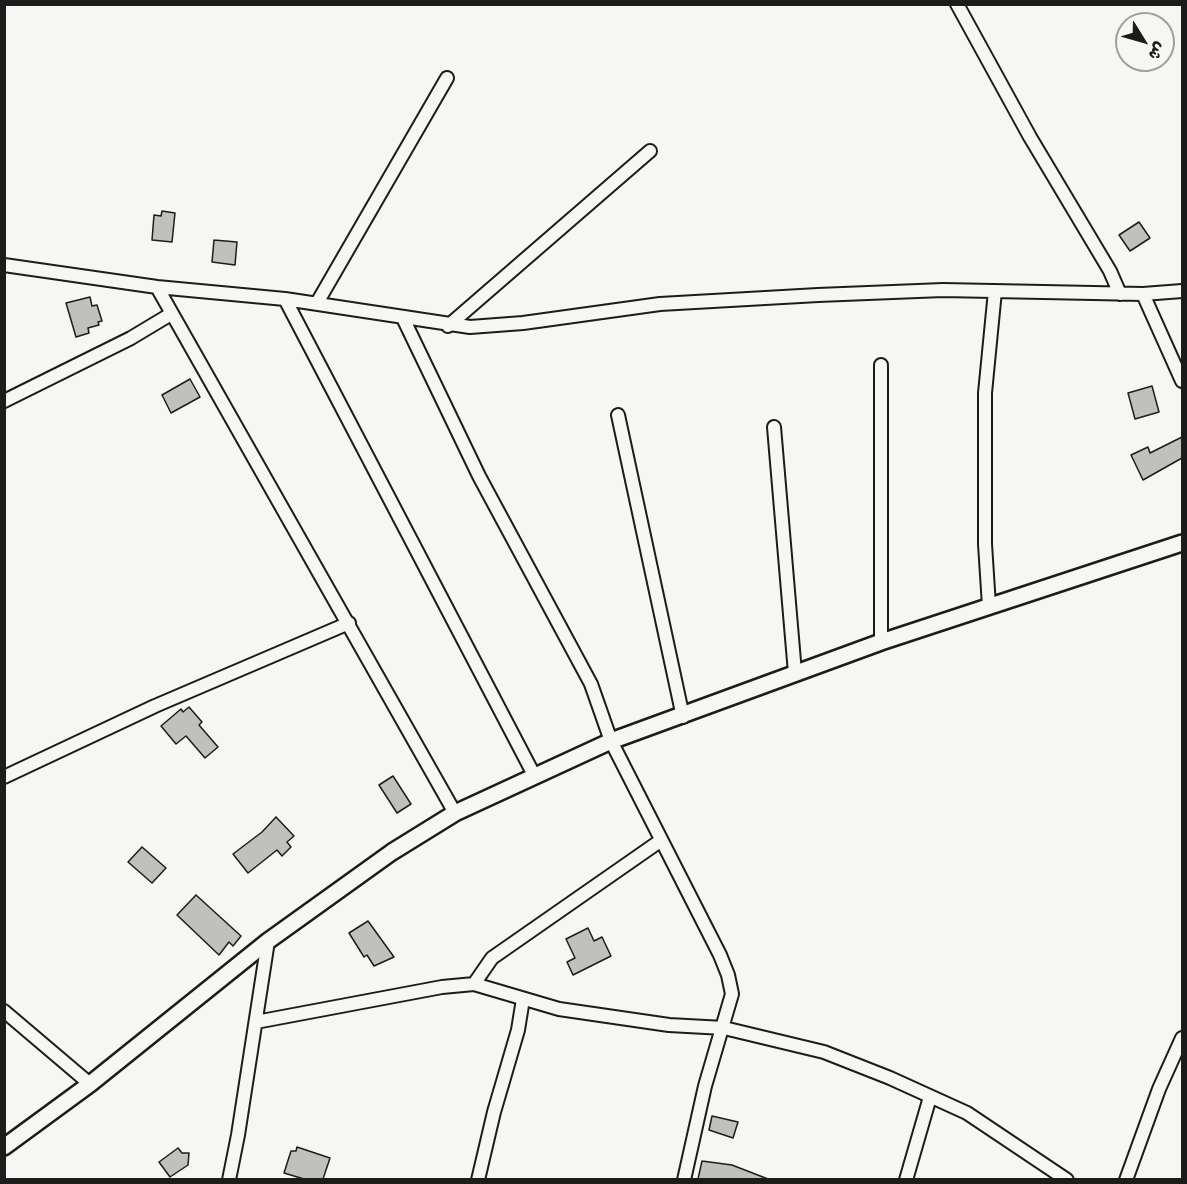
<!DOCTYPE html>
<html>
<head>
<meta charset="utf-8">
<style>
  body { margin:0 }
  #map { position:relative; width:1187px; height:1184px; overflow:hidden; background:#f6f6f2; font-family:Mali,"Playpen Sans Arabic",sans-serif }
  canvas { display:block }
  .frame { position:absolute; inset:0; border:6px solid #1c1c1c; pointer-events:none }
  .north { position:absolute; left:1115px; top:12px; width:60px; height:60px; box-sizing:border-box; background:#f6f6f2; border:2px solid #9f9f9c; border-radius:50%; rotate:127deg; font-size:16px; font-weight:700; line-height:24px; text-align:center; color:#1c1c1c }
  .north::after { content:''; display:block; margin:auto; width:21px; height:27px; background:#1c1c1c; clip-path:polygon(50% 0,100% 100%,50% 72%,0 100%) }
</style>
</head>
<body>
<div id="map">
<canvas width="1187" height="1184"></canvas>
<div class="frame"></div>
<div class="north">ش</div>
</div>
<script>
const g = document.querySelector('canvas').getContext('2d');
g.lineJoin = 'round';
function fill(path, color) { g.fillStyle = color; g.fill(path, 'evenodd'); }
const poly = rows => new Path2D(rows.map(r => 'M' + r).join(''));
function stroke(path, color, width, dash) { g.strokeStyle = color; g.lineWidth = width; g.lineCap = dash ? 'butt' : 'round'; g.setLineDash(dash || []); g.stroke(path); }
const building = poly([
  [162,211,175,213,172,242,152,240,154,215,161,216,162,211],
  [1139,222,1150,238,1130,251,1119,235,1139,222],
  [214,240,237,242,235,265,212,262,214,240],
  [90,297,92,306,97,305,102,321,98,322,99,325,88,328,89,333,76,337,66,303,90,297],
  [190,379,200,397,171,413,162,395,190,379],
  [1152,386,1159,412,1135,419,1128,393,1152,386],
  [1182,437,1182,458,1143,480,1131,455,1148,447,1150,453,1182,437],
  [189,707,202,722,199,725,218,747,205,758,186,736,176,744,161,726,181,709,183,712,189,707],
  [393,776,411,804,397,813,379,785,393,776],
  [276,817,294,836,287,842,291,847,282,856,277,850,248,873,233,854,262,832,276,817],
  [142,847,166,868,152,883,128,862,142,847],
  [196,895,241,936,233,946,229,942,219,955,177,915,196,895],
  [368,921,394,957,374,966,367,955,364,957,349,933,368,921],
  [588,928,594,941,602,937,611,956,573,975,567,962,575,958,566,939,588,928],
  [712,1116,738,1122,733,1138,709,1130,712,1116],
  [297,1147,330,1158,323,1179,304,1179,284,1173,291,1151,296,1151,297,1147],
  [178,1148,182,1153,189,1153,188,1165,170,1177,159,1162,178,1148],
  [702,1161,732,1165,768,1179,698,1179,702,1161]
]);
fill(building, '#c0c0bd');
stroke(building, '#1c1c1c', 1.5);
const minor = poly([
  [957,4,1030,137,1110,271,1120,294],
  [4,265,157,287,285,299,470,327,523,323,660,304,818,295,943,290,1143,294,1182,291],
  [157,287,455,813],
  [1143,294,1182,381],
  [285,299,534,775],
  [317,303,447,78],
  [403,318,479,476,591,684,611,741,720,955,728,975,732,994,705,1086,684,1180],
  [448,326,650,151],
  [881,365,881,642],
  [4,401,131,338,171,314],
  [618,415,683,717],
  [774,427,795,673],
  [989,606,985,544,985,393,995,291],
  [4,777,155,706,349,623],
  [474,984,492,958,660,841],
  [4,1011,90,1084],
  [256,1022,442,987,474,984,559,1009,669,1025,724,1028,824,1052,890,1078,967,1113,1067,1180],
  [229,1180,238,1135,268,941],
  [478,1180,494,1112,518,1030,523,999],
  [906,1180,930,1097],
  [1126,1180,1159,1089,1182,1038]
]);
const tertiary = poly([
  [4,1147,90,1084,268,941,392,852,455,813,611,741,881,642,1182,543]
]);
stroke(minor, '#1c1c1c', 16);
stroke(tertiary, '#1c1c1c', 20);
stroke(minor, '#f6f6f2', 12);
stroke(tertiary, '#f6f6f2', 15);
</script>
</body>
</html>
